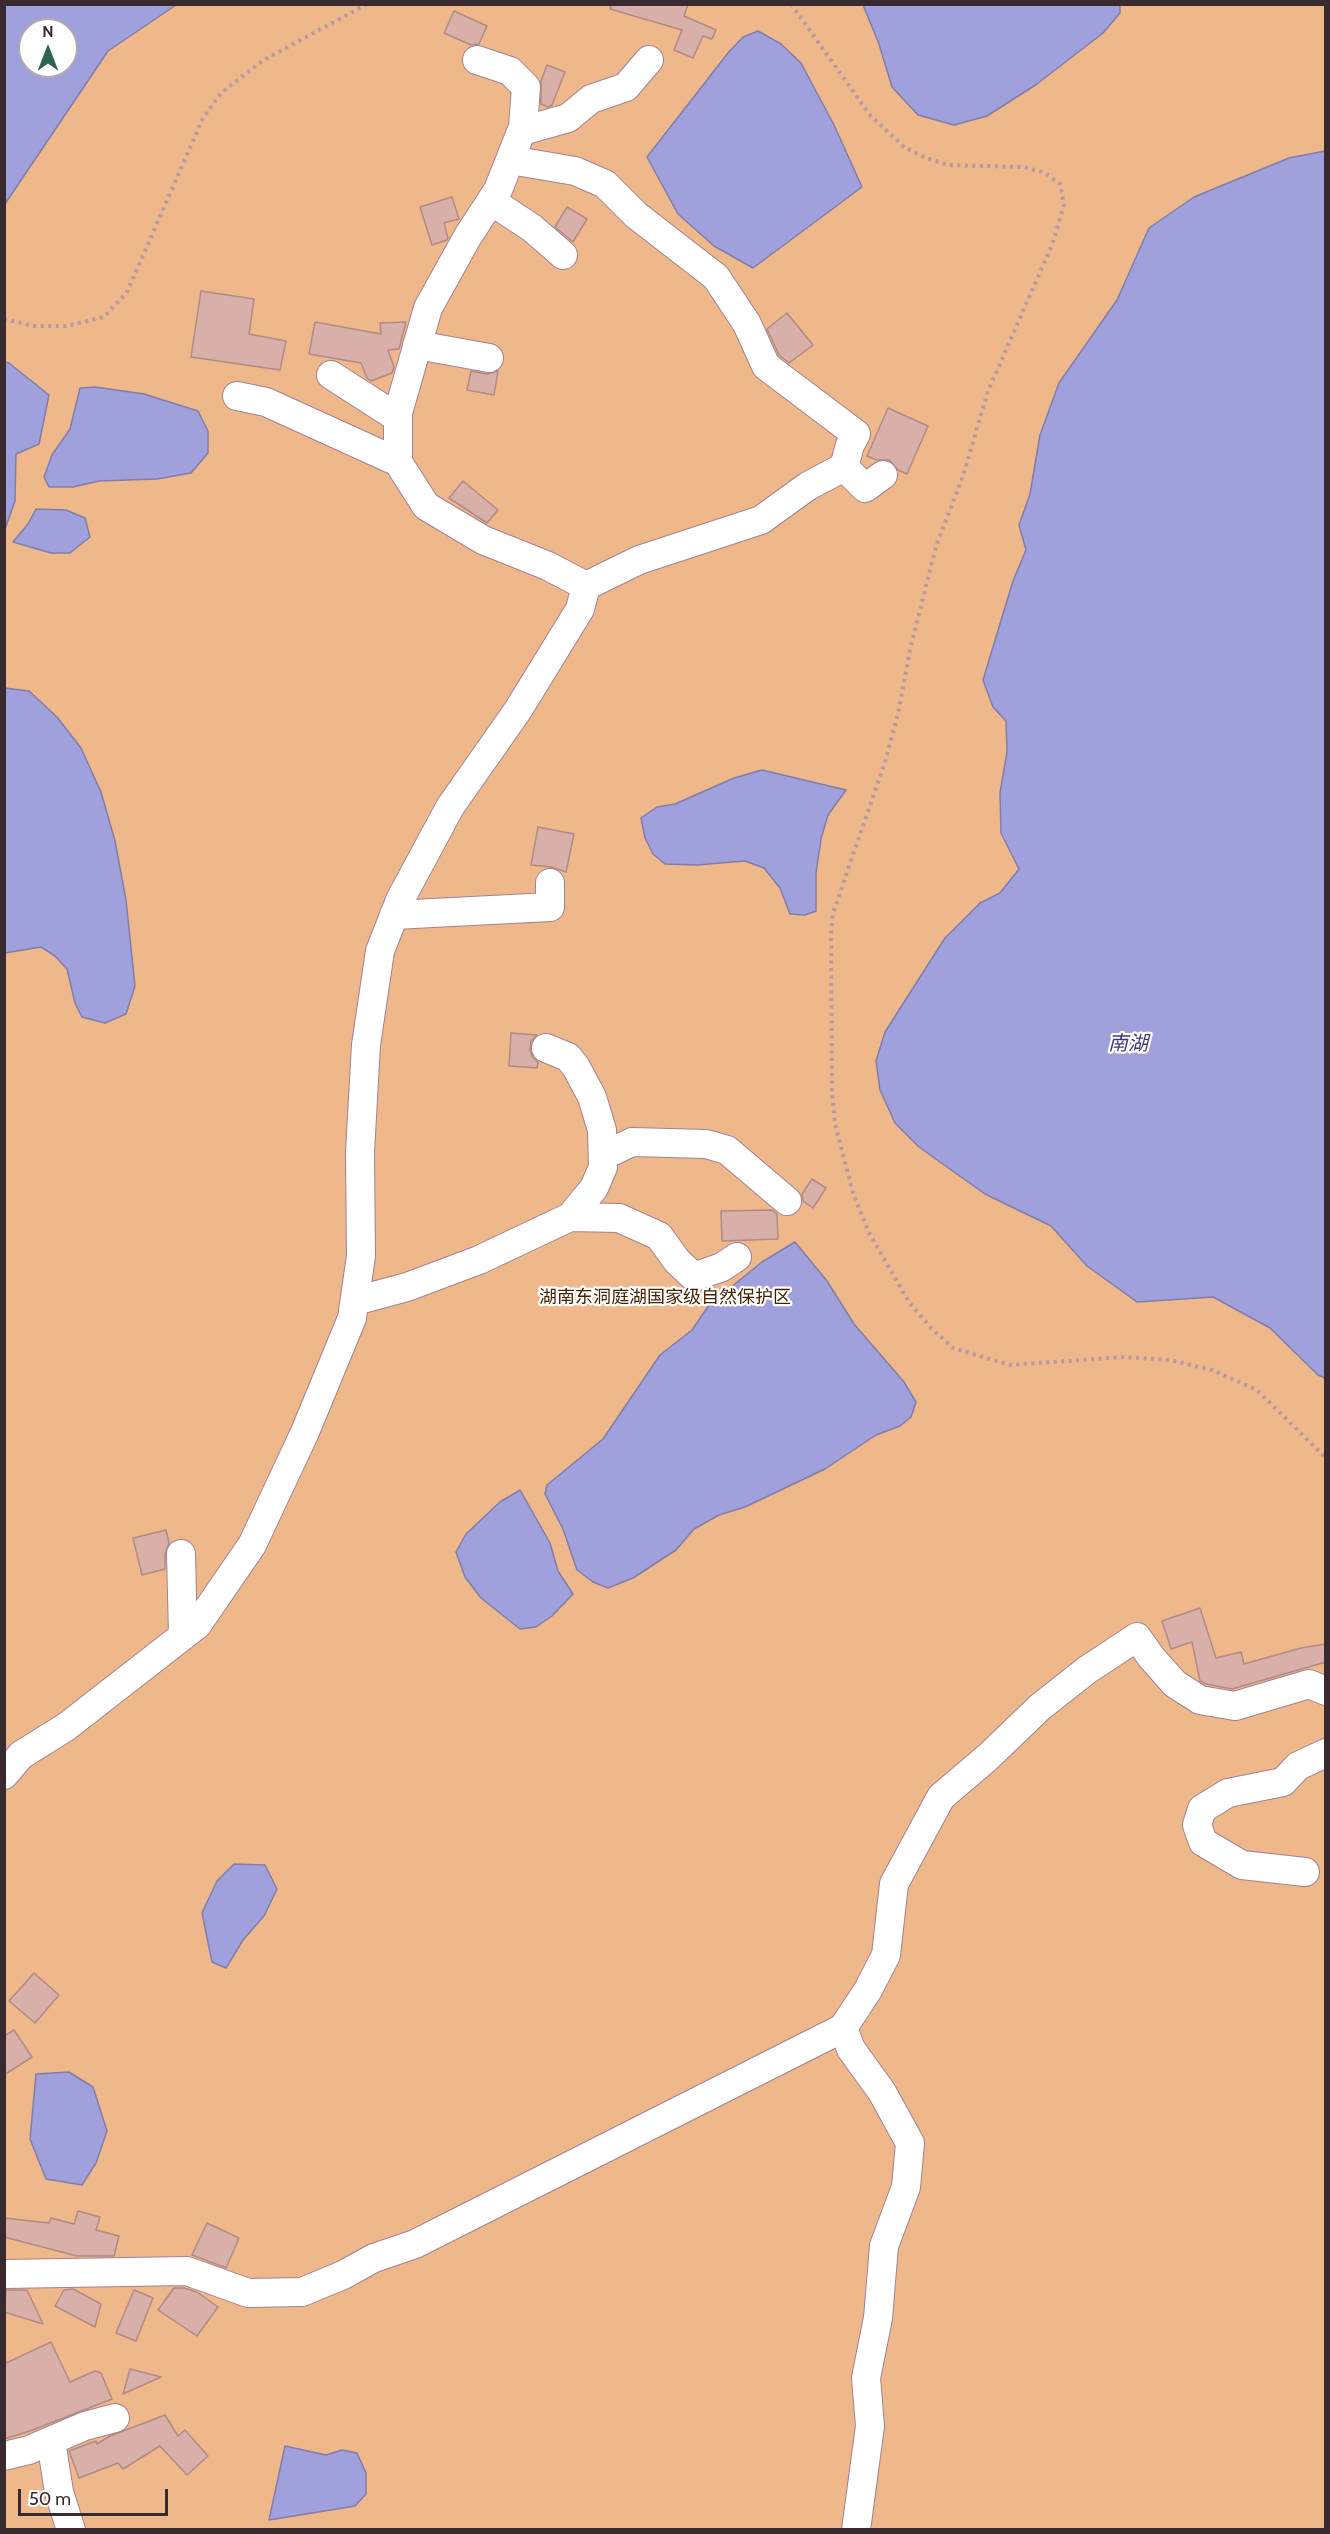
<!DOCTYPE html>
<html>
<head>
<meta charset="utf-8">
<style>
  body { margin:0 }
  #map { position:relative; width:1330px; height:2534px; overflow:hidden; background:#fbd3e3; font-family:Cabin,sans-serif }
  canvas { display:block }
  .frame { position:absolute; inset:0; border:6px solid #392a30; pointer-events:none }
  .north { position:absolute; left:18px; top:18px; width:60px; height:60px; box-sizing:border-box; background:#fff; border:2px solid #b0aaac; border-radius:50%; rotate:0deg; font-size:16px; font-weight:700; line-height:24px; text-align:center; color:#392a30 }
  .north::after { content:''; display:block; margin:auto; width:21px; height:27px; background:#2d664e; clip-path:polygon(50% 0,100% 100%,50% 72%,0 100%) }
  .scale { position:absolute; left:18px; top:2489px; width:150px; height:27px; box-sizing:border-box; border:3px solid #392a30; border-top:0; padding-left:8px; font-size:18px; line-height:21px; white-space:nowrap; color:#392a30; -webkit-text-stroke:4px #fff; paint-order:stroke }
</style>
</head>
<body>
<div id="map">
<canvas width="1330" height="2534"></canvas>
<div class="frame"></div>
<div class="north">N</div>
<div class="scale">50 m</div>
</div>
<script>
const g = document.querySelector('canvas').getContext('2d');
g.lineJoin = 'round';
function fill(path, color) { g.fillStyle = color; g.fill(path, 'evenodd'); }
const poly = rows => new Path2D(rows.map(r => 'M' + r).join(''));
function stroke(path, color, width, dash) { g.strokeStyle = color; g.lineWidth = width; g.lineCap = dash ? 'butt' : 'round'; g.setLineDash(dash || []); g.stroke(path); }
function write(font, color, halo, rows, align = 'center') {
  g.font = font + ' Cabin,"Noto Sans SC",sans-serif'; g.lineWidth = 4.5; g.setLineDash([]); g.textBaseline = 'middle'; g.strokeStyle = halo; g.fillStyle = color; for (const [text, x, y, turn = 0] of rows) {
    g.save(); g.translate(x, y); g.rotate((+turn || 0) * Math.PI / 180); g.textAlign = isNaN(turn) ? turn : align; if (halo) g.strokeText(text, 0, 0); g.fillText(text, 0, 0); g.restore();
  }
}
fill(poly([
  [5,5,1325,5,1325,2529,5,2530],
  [30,30,66,30,66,66,30,66]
]), '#eeb88b');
const water = poly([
  [5,4,176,5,108,51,5,204,5,4],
  [30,30,66,30,66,66,30,66,30,30],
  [1120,4,1120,13,1103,33,1037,84,987,116,954,125,918,115,892,87,879,44,863,5,1120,4],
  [758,31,781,44,801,63,834,125,862,187,753,268,714,246,678,214,647,157,728,53,743,37,758,31],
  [1325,151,1326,151,1325,1378,1318,1375,1270,1328,1213,1297,1137,1302,1087,1266,1051,1226,985,1194,919,1147,895,1123,880,1090,876,1061,885,1032,945,938,980,903,1000,893,1019,869,1001,833,1000,793,1007,752,1006,721,993,707,983,680,1013,581,1026,550,1019,525,1030,494,1040,435,1059,383,1117,300,1149,228,1194,197,1289,158,1325,151],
  [5,362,9,363,49,395,39,444,16,454,15,501,5,529,5,362],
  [95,387,144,394,198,411,208,431,208,453,191,473,157,479,99,481,73,487,49,487,44,477,52,455,70,429,80,388,95,387],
  [36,509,66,510,85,518,90,537,70,553,51,553,13,542,28,524,36,509],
  [5,688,29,691,57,717,81,748,101,792,115,841,126,900,135,986,126,1014,105,1023,82,1017,75,1003,67,969,55,956,41,947,5,953,5,688],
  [762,770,846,790,828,815,821,839,816,873,816,911,805,915,790,914,780,888,764,868,745,861,697,865,665,864,653,854,645,838,641,818,657,807,675,804,734,778,762,770],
  [795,1242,827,1281,854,1324,904,1382,916,1402,911,1417,900,1426,876,1435,825,1469,745,1507,719,1515,694,1529,676,1550,633,1578,608,1588,593,1582,577,1570,563,1529,545,1494,547,1485,603,1439,660,1355,692,1330,709,1305,762,1262,795,1242],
  [520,1490,550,1543,558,1571,573,1594,552,1616,536,1627,520,1629,481,1598,465,1577,456,1552,466,1534,500,1502,520,1490],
  [234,1864,265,1865,277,1889,264,1916,243,1940,226,1968,212,1962,202,1913,217,1881,234,1864],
  [69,2072,93,2087,107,2131,96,2163,82,2185,46,2179,30,2139,36,2074,69,2072],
  [285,2446,326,2455,342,2450,357,2453,366,2473,366,2494,355,2506,269,2520,285,2446]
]);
fill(water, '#a0a0dd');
stroke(water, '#817da9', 1.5);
const building = poly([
  [611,4,688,4,684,16,716,30,712,39,703,36,693,58,674,50,682,30,610,9,611,4],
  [454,11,487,26,479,44,471,45,444,33,454,11],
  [547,65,565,72,552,105,548,107,541,104,541,81,547,65],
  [452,197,459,219,444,223,448,238,447,240,432,245,420,207,452,197],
  [567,207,587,219,573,242,555,227,567,207],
  [201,291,254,299,249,334,286,341,280,370,191,357,201,291],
  [787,313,813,345,789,363,779,355,767,329,787,313],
  [315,322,381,334,380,323,406,322,399,349,388,350,394,367,392,373,371,381,367,378,361,363,309,354,315,322],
  [471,371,487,374,498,371,494,395,467,390,471,371],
  [888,408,928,426,907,474,898,470,889,460,877,460,867,456,888,408],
  [463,481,498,510,487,523,449,498,463,481],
  [538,827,574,834,566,872,551,867,531,865,538,827],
  [511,1033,537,1035,531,1041,530,1050,533,1058,538,1062,537,1068,509,1066,511,1033],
  [812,1179,826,1188,813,1208,803,1201,802,1194,812,1179],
  [772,1210,777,1214,778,1239,722,1241,721,1211,772,1210],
  [166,1530,169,1543,165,1554,165,1569,142,1575,133,1538,166,1530],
  [1200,1608,1216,1658,1241,1652,1244,1664,1301,1648,1326,1644,1326,1662,1232,1689,1206,1684,1200,1681,1192,1642,1171,1649,1162,1621,1200,1608],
  [34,1973,59,1995,35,2023,9,2001,34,1973],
  [14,2030,32,2057,4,2075,4,2036,14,2030],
  [78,2211,100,2217,96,2230,119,2236,114,2256,77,2256,4,2237,4,2218,49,2223,51,2218,74,2224,78,2211],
  [207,2223,239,2238,226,2268,192,2255,207,2223],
  [174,2288,184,2288,197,2292,218,2307,197,2336,158,2310,174,2288],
  [73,2289,101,2304,95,2327,55,2306,64,2290,73,2289],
  [6,2290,27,2290,43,2324,4,2312,6,2290],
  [134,2290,153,2298,136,2341,116,2333,134,2290],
  [51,2342,70,2382,95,2371,101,2373,112,2399,30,2431,4,2439,4,2364,51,2342],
  [130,2369,161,2377,123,2394,130,2369],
  [165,2415,178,2436,185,2430,208,2456,187,2475,160,2446,123,2469,118,2463,79,2478,69,2451,96,2441,97,2444,110,2436,165,2415]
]);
fill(building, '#d8afa9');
stroke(building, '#b18a85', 1.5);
const minor = poly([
  [522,131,568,118,591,99,626,87,649,60],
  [510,160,575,171,605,184,636,215,716,277,747,324,766,366,856,434,850,445,844,467],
  [491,201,532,228,563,255],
  [417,345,489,358],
  [331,375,398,418],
  [237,396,266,402,398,462],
  [586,586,639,560,761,520,808,486,844,467,865,488,883,475],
  [394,915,550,907,550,883],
  [546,1048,568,1057,576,1067,592,1097,602,1130,603,1167,594,1188,570,1217],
  [603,1156,632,1142,706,1144,727,1150,787,1201],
  [355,1301,407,1287,479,1260,570,1217,619,1218,659,1236,677,1261,694,1277,722,1267,737,1257],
  [181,1554,183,1636],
  [4,1775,21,1755,66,1727,197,1625,252,1545,305,1432,352,1318,361,1256,360,1152,366,1045,380,951,400,900,450,807,518,710,580,609,586,586,548,566,483,540,426,506,398,462,398,413,428,308,468,236,498,190,523,127,526,87,510,71,477,60],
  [1305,1872,1242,1865,1203,1842,1197,1825,1202,1809,1228,1793,1283,1782,1298,1766,1326,1753],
  [4,2274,187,2271,248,2293,302,2292,343,2275,374,2258,415,2244,843,2028],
  [51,2441,59,2492,71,2530],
  [4,2456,29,2450,85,2426,115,2418],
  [856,2530,870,2426,866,2378,878,2318,884,2246,906,2187,910,2143,882,2092,851,2049,843,2028,868,1990,886,1955,894,1884,941,1797,988,1757,1040,1707,1087,1670,1137,1637,1151,1657,1175,1684,1200,1700,1235,1706,1309,1684,1326,1691]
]);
stroke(minor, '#a5808f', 30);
stroke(poly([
  [791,4,870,115,904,147,926,158,948,165,1024,167,1045,173,1060,184,1064,205,1052,245,988,391,963,476,936,546,910,650,898,714,885,762,833,913,831,934,832,1092,835,1124,853,1193,868,1231,909,1302,931,1328,953,1348,1010,1365,1124,1357,1170,1360,1212,1370,1257,1390,1326,1458],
  [4,319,34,326,66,326,104,317,127,292,203,118,221,93,262,61,367,4]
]), '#b898a5', 4, [3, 4.5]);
stroke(minor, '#fff', 28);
write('18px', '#452200', '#fff', [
  ["湖南东洞庭湖国家级自然保护区",665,1298]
]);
write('italic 20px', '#403981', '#fff', [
  ["南湖",1128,1044]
]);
</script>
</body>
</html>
